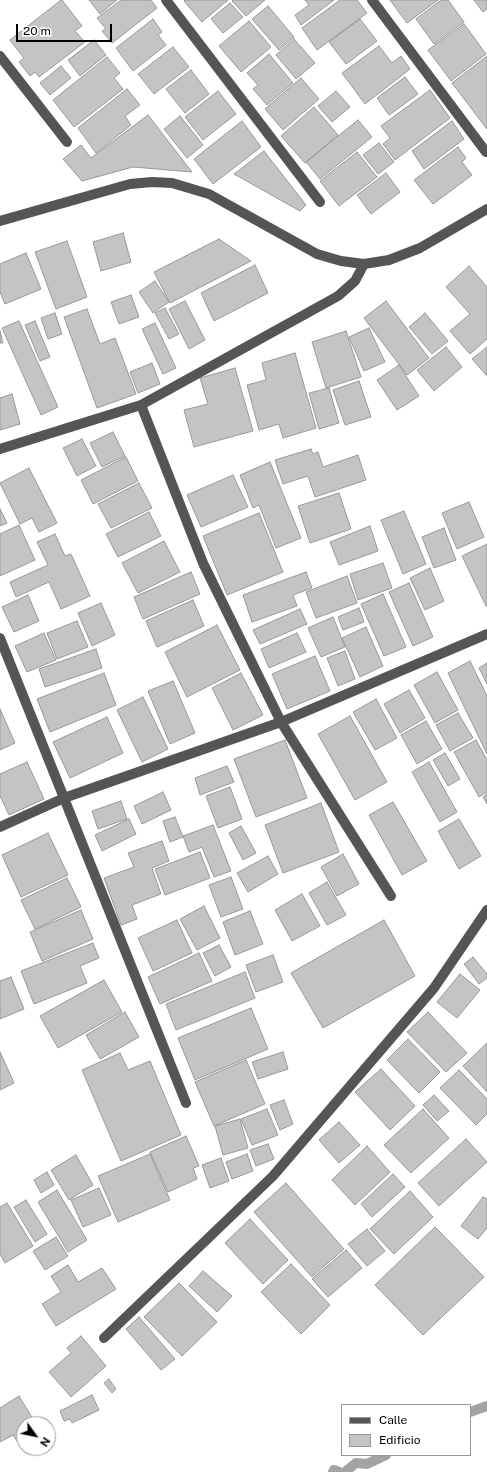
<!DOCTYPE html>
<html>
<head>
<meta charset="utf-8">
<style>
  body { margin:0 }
  #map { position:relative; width:487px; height:1472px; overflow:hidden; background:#fff; font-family:"Public Sans",sans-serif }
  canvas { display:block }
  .legend { position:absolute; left:341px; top:1404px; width:130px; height:52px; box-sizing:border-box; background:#fff; border:1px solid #999; margin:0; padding:5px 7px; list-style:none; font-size:12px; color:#000 }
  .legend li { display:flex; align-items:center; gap:8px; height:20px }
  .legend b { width:20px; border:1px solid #999 }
  .north { position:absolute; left:16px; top:1416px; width:40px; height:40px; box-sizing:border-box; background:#fff; border:1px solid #999; border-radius:50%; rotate:123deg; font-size:11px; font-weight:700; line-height:16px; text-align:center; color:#000 }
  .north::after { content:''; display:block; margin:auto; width:14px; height:18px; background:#000; clip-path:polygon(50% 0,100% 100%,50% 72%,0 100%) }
  .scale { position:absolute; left:16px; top:24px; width:96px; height:18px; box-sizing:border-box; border:2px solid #000; border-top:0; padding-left:5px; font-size:12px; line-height:14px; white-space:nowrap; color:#000; -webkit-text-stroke:3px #fff; paint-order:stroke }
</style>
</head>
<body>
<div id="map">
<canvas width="487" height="1472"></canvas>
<ul class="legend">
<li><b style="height:5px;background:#555"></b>Calle</li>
<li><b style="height:11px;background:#c4c4c4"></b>Edificio</li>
</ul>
<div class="north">N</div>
<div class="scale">20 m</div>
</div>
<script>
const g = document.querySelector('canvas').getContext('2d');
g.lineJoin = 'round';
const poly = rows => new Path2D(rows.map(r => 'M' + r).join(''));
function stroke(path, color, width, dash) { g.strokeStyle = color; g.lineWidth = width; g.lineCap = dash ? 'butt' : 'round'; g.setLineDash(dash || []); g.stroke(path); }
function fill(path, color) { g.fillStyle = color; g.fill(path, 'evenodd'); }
stroke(poly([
  [470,1412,487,1406],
  [333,1472,334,1470,339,1472],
  [345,1472,356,1463,367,1464,386,1455]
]), '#a3a3a3', 10);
const building = poly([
  [61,0,62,0,82,26,75,31,85,42,39,77,35,72,30,76,19,62,24,58,10,40,61,0],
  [89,0,117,0,100,14,89,0],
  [121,0,151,0,157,8,112,43,102,31,106,29,97,18,121,0],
  [185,0,228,0,202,22,184,1,185,0],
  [233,0,265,0,246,16,232,1,233,0],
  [305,0,334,0,301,25,295,15,309,5,305,0],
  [340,0,357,0,367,13,317,50,302,28,340,0],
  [390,0,438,0,407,23,390,0],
  [441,0,448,0,464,22,434,44,416,19,441,0],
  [474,0,487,0,487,9,483,12,474,0],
  [230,3,243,17,223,33,211,19,230,3],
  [268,6,294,37,279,50,252,19,268,6],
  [153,19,162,32,158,35,166,45,133,71,116,48,153,19],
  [360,19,377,41,346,64,329,42,360,19],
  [249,21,271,47,241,72,219,46,249,21],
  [464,24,486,54,451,81,428,50,464,24],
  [294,39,315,63,296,79,276,55,294,39],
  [94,40,106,55,80,76,68,60,94,40],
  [379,46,392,63,401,56,410,69,365,104,342,73,379,46],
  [173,47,189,67,154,94,138,74,173,47],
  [269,54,293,83,267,105,253,89,258,85,247,73,269,54],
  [487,56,487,129,452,83,487,56],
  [107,57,120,73,114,78,123,89,74,127,53,100,107,57],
  [61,66,71,78,50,95,40,83,61,66],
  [191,70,209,94,185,113,166,89,191,70],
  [405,77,418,94,389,115,377,98,405,77],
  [301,78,319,99,283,130,265,109,301,78],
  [127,89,140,105,125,116,131,125,96,153,78,128,127,89],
  [430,90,450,118,395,160,383,144,390,138,381,126,430,90],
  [218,91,236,114,203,140,185,117,218,91],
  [336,91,350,107,332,122,318,106,336,91],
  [314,107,338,135,305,163,281,136,314,107],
  [148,115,192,172,133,167,82,181,63,159,81,145,91,158,148,115],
  [180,116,203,145,187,158,164,129,180,116],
  [358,120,372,137,320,179,306,162,358,120],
  [242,121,261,147,213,184,194,159,242,121],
  [452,121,464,139,424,169,412,151,452,121],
  [379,143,394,162,378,174,363,155,379,143],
  [458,147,466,158,462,162,472,175,433,204,414,180,458,147],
  [264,151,306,205,300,211,234,174,264,151],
  [357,152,377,177,339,206,320,181,357,152],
  [386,173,400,192,371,214,357,195,386,173],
  [123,233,131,262,101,271,93,242,123,233],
  [219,239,251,261,170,303,154,272,219,239],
  [67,241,87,297,56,309,35,252,67,241],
  [26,253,41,289,5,304,0,292,0,264,26,253],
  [255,265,268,293,214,321,201,293,255,265],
  [469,266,487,287,487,339,470,354,450,331,470,314,446,287,469,266],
  [155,281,169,302,153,313,139,292,155,281],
  [131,295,139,317,119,324,111,302,131,295],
  [185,301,205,340,189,349,169,309,185,301],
  [386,301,429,358,407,375,364,318,386,301],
  [165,308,179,334,169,339,155,313,165,308],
  [87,309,100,344,115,338,136,394,97,408,64,317,87,309],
  [55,313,62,334,48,339,41,318,55,313],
  [425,313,448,341,432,354,409,327,425,313],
  [19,321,58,407,41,415,2,328,19,321],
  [35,321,50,357,40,361,25,325,35,321],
  [155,323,176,368,163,374,142,329,155,323],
  [369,328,385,362,364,371,349,337,369,328],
  [0,331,3,343,0,343,0,331],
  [346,331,361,377,326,388,312,342,346,331],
  [446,347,462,367,434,391,417,370,446,347],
  [487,347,487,376,472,359,487,347],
  [295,353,316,428,283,438,279,424,259,430,247,385,266,380,262,363,295,353],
  [152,363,160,384,138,393,130,372,152,363],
  [399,365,419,396,397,410,377,380,399,365],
  [235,368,253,431,194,447,184,410,208,404,200,378,235,368],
  [359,381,371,417,345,425,333,390,359,381],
  [329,388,339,423,319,429,309,393,329,388],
  [12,394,20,424,0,430,0,398,12,394],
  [113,432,125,456,102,467,90,443,113,432],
  [82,439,96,466,77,476,63,448,82,439],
  [311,449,313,454,318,452,323,467,358,455,366,480,315,497,308,476,283,484,275,460,311,449],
  [126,457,138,481,93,504,81,480,126,457],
  [270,462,301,538,276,548,259,505,253,508,240,475,270,462],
  [29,468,57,523,39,532,32,518,20,524,0,483,29,468],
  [233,475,248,507,201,527,187,495,233,475],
  [139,483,152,508,111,528,98,504,139,483],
  [339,493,351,529,310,543,298,506,339,493],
  [469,502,484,537,457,549,442,513,469,502],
  [0,509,7,523,0,526,0,509],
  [404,511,426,564,403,574,381,520,404,511],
  [149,512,161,536,118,557,106,534,149,512],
  [259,513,283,572,227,595,203,536,259,513],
  [19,525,35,560,0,576,0,534,19,525],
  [370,526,378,551,339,565,330,542,370,526],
  [444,528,456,560,434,568,422,537,444,528],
  [55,534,65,556,71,554,90,596,61,609,49,582,16,597,10,582,48,565,37,542,55,534],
  [164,541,180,572,138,593,122,563,164,541],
  [487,544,487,606,486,606,462,556,487,544],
  [383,563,392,588,358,600,350,574,383,563],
  [430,568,444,601,425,610,410,578,430,568],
  [191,572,200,594,143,619,134,597,191,572],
  [306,572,312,588,293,595,297,606,252,622,243,595,306,572],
  [347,576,357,603,316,618,306,592,347,576],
  [409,583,433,637,413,646,389,592,409,583],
  [383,594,406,647,384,656,361,604,383,594],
  [28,595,39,621,14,632,2,607,28,595],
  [193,600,204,626,157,647,146,621,193,600],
  [101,603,115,635,92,646,78,613,101,603],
  [359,608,364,622,343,630,338,617,359,608],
  [300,609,307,624,260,644,253,630,300,609],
  [333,617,345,647,321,657,308,628,333,617],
  [77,621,88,647,57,659,47,633,77,621],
  [217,625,240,670,187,697,165,652,217,625],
  [366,627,383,666,360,677,342,638,366,627],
  [44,633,56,660,27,672,15,646,44,633],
  [297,633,306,652,269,668,261,649,297,633],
  [96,649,102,668,45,687,39,669,96,649],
  [345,651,355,679,338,686,327,658,345,651],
  [315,656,330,691,287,709,272,674,315,656],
  [470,661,487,696,487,754,448,673,470,661],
  [487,663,487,684,479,668,487,663],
  [437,672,458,710,435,723,414,685,437,672],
  [104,673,116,705,50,732,37,699,104,673],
  [241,673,263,715,233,730,212,688,241,673],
  [173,681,195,733,170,744,148,691,173,681],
  [409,690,425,718,400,733,384,704,409,690],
  [143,697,168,749,142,762,117,710,143,697],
  [376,699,397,738,375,750,353,712,376,699],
  [0,709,15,743,0,750,0,709],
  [458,713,473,738,450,751,436,725,458,713],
  [350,716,387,782,355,800,318,734,350,716],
  [107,717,123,753,70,778,53,742,107,717],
  [426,721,442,749,417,764,401,735,426,721],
  [285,740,307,798,256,817,234,759,285,740],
  [476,740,487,760,487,792,479,797,454,752,476,740],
  [445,753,460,779,448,786,433,760,445,753],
  [27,762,44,799,9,815,0,796,0,774,27,762],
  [429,762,457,812,440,822,412,772,429,762],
  [227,766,234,782,200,795,195,778,227,766],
  [230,787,242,819,218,828,206,796,230,787],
  [163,792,171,810,142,824,134,806,163,792],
  [487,794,487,804,483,797,487,794],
  [121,801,127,819,98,829,92,811,121,801],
  [393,802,427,861,402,875,369,815,393,802],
  [321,803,339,852,283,873,265,825,321,803],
  [175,817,183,837,170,842,163,821,175,817],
  [129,819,136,834,102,851,95,835,129,819],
  [459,819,481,856,459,869,438,831,459,819],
  [213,825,231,871,214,877,202,847,189,852,183,836,213,825],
  [241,826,256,853,243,860,229,833,241,826],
  [48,833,68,875,21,897,2,855,48,833],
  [162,841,169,861,152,868,161,894,132,905,137,919,121,925,104,878,134,867,128,853,162,841],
  [200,852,210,878,165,895,155,869,200,852],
  [343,854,359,884,337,896,321,867,343,854],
  [268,856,278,874,248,892,237,873,268,856],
  [231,877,243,909,221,917,209,885,231,877],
  [67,878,81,907,35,929,21,900,67,878],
  [327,882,346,915,327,925,309,893,327,882],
  [302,894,320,926,292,941,275,910,302,894],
  [204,906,220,938,197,950,180,919,204,906],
  [81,910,93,939,42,961,30,932,81,910],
  [250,911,263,944,235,955,223,922,250,911],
  [177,920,192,953,153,971,138,938,177,920],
  [384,920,415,976,323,1028,291,973,384,920],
  [93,943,99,958,80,966,87,983,34,1004,21,971,93,943],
  [219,945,231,967,215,976,203,953,219,945],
  [199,953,212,981,160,1004,148,977,199,953],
  [273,955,283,982,256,992,246,965,273,955],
  [473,957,487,974,487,978,479,984,464,964,473,957],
  [245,972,255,998,176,1030,166,1004,245,972],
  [460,974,480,990,457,1018,437,1002,460,974],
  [11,977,24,1009,0,1019,0,981,11,977],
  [104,980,122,1012,58,1048,40,1016,104,980],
  [251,1008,268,1049,195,1080,178,1038,251,1008],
  [125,1012,139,1037,100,1059,86,1035,125,1012],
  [428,1012,467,1053,446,1072,407,1032,428,1012],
  [408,1039,440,1072,419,1093,387,1060,408,1039],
  [487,1043,487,1092,463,1066,487,1043],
  [0,1052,14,1083,0,1090,0,1052],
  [283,1052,288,1069,258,1079,252,1062,283,1052],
  [120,1053,128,1070,150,1061,181,1135,121,1161,82,1070,120,1053],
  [246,1060,265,1104,214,1126,195,1082,246,1060],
  [381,1069,415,1106,390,1130,355,1092,381,1069],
  [459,1070,487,1099,487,1114,476,1125,440,1088,459,1070],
  [434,1095,449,1111,437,1121,423,1105,434,1095],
  [284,1100,293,1124,280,1130,270,1105,284,1100],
  [267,1109,278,1135,252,1145,241,1119,267,1109],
  [423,1109,449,1138,411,1173,384,1145,423,1109],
  [240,1119,248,1148,223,1155,215,1126,240,1119],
  [339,1122,360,1145,339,1163,319,1140,339,1122],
  [186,1136,199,1166,193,1168,197,1179,168,1192,150,1152,186,1136],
  [466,1139,487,1162,439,1206,418,1183,466,1139],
  [268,1144,274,1159,256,1166,250,1150,268,1144],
  [367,1146,390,1172,355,1205,332,1180,367,1146],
  [150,1154,170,1200,118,1222,98,1176,150,1154],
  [247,1154,253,1171,232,1179,226,1162,247,1154],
  [76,1155,93,1185,69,1200,51,1170,76,1155],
  [221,1158,229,1181,210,1188,202,1165,221,1158],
  [47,1172,54,1185,41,1193,34,1180,47,1172],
  [393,1174,405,1187,372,1217,361,1204,393,1174],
  [286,1183,344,1249,312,1277,254,1212,286,1183],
  [99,1188,111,1215,83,1227,71,1200,99,1188],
  [57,1190,87,1240,68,1252,38,1202,57,1190],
  [410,1191,433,1217,394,1254,370,1229,410,1191],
  [483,1197,487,1199,487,1228,478,1239,461,1226,483,1197],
  [26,1200,47,1234,35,1242,14,1207,26,1200],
  [7,1203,33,1246,5,1263,0,1254,0,1207,7,1203],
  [250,1219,288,1260,263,1284,225,1243,250,1219],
  [435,1227,484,1277,423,1335,375,1285,435,1227],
  [367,1229,385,1251,367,1266,348,1244,367,1229],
  [56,1237,68,1256,45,1270,33,1251,56,1237],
  [346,1250,362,1268,328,1297,312,1279,346,1250],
  [291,1264,330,1305,301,1334,261,1292,291,1264],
  [68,1265,78,1282,102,1268,116,1289,56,1326,42,1304,61,1292,51,1276,68,1265],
  [203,1271,232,1296,217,1312,189,1286,203,1271],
  [179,1283,217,1322,182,1356,144,1317,179,1283],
  [139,1317,175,1359,161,1370,126,1329,139,1317],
  [81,1336,106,1366,71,1397,49,1372,71,1353,67,1348,81,1336],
  [109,1379,116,1389,112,1393,104,1383,109,1379],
  [92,1395,99,1410,72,1423,70,1419,64,1421,60,1411,92,1395],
  [19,1396,36,1424,24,1424,24,1437,17,1441,13,1435,0,1442,0,1408,19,1396]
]);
fill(building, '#c4c4c4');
stroke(building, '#999', 1);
stroke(poly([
  [166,0,320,202],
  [372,0,486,152],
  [0,56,67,142],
  [0,221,130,184,152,182,172,183,209,194,317,254,341,261,364,264,389,260,420,248,487,209],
  [141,405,203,563,281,722,391,896],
  [0,449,141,405,338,296,355,281,364,264],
  [0,638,186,1103],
  [0,827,64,798,281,722,487,634],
  [104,1338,273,1176,434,988,487,910]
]), '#555', 10);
</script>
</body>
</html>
